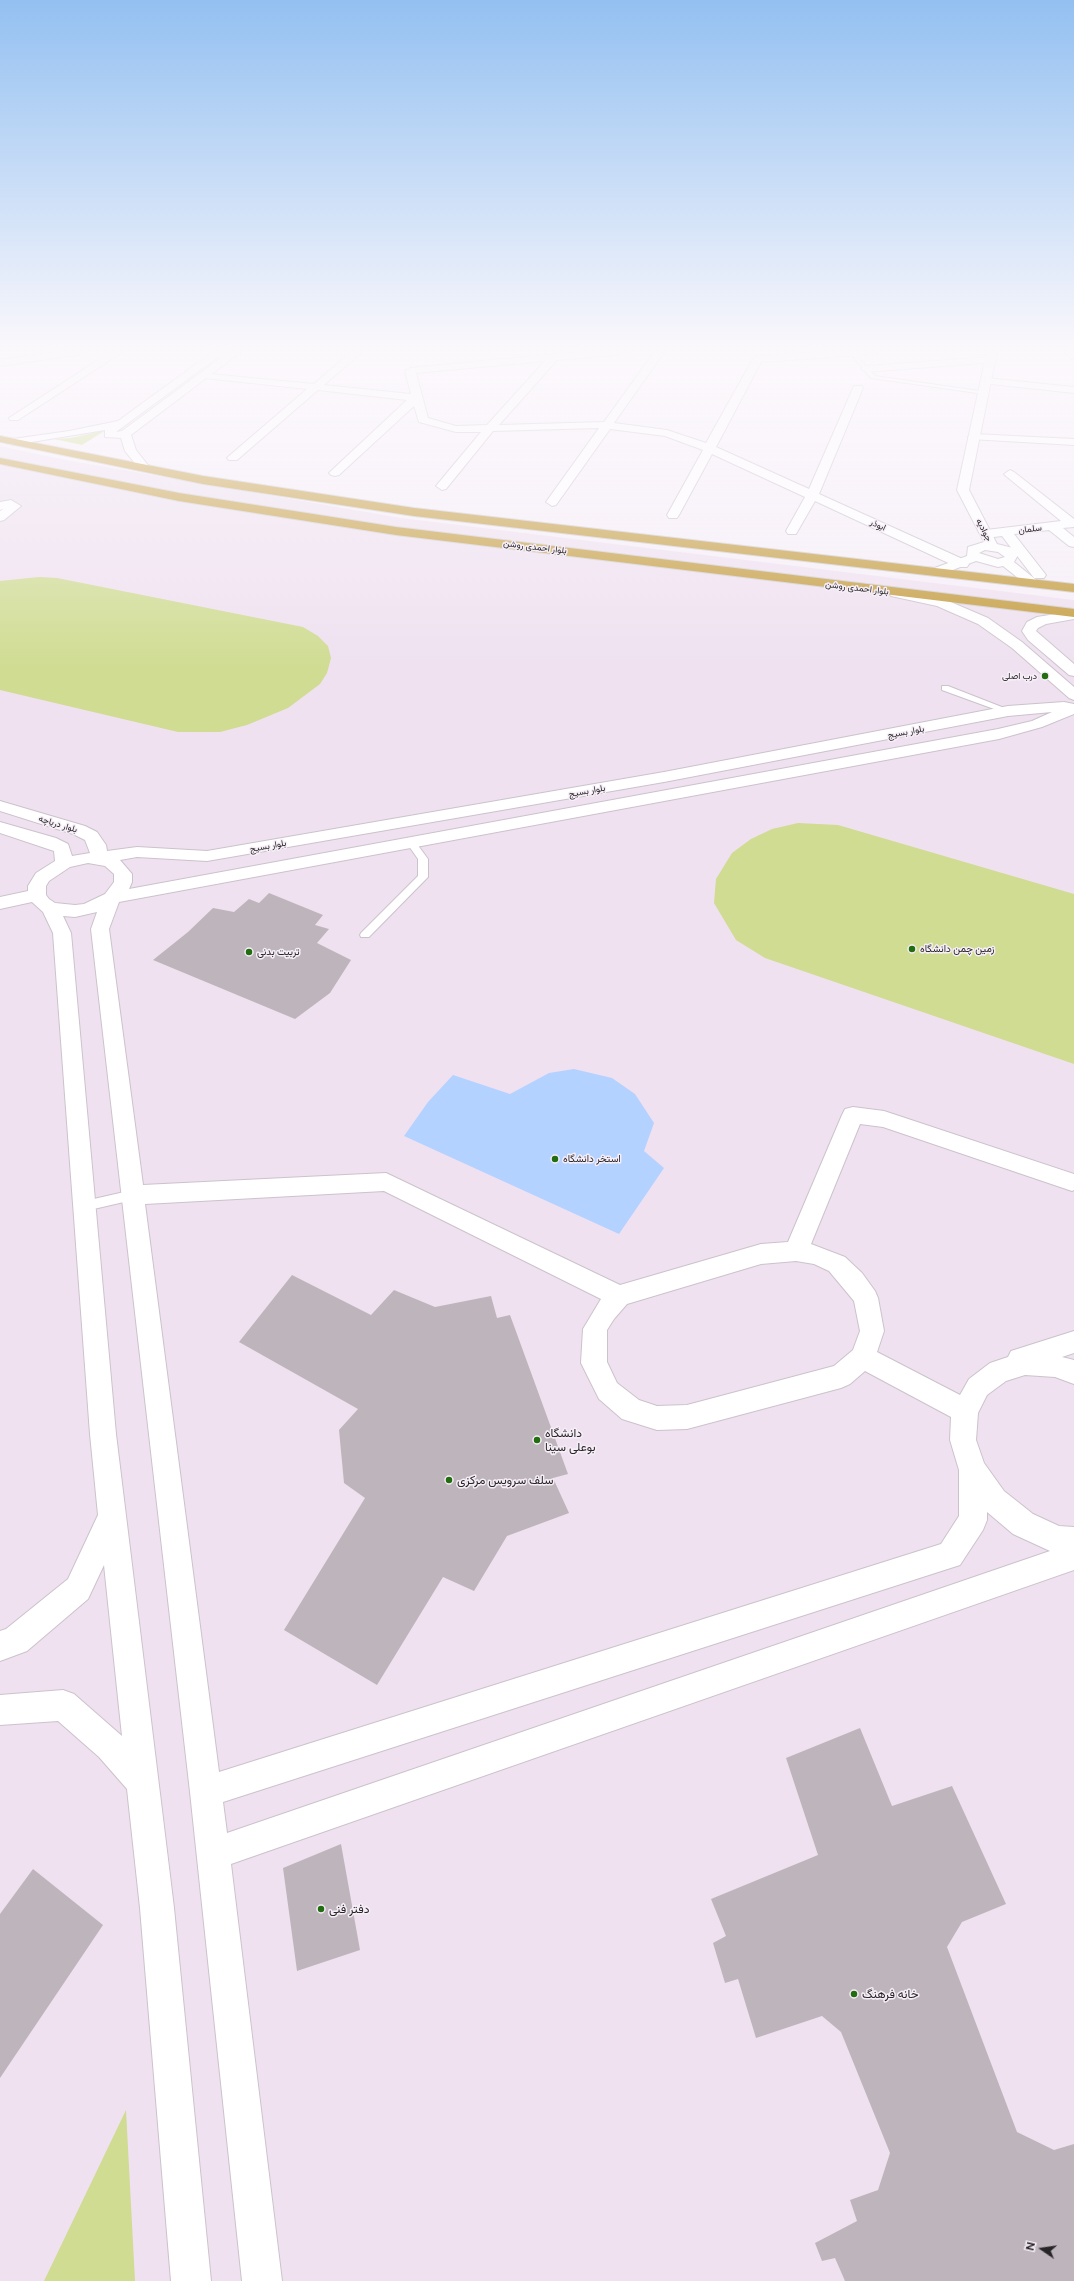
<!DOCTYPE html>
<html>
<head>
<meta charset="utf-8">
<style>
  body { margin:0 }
  #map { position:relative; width:1074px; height:2281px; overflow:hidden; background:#f7eff8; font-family:"Public Sans",sans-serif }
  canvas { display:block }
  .north { position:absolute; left:1022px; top:2229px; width:40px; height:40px; -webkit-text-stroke:3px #f7eff8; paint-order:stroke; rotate:283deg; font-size:11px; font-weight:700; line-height:16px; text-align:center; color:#282528 }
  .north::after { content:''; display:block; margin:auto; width:14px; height:18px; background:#282528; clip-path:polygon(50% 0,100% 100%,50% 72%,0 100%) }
</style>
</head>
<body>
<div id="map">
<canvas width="1074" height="2281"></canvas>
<div class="north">N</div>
</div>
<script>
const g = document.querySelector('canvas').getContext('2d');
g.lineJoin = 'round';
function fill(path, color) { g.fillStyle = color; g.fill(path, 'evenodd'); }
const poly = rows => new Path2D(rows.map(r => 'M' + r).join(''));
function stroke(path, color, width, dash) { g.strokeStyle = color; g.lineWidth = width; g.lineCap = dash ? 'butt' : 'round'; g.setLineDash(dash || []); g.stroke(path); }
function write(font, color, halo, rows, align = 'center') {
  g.font = font + ' "Public Sans",Vazirmatn,sans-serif'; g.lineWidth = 3; g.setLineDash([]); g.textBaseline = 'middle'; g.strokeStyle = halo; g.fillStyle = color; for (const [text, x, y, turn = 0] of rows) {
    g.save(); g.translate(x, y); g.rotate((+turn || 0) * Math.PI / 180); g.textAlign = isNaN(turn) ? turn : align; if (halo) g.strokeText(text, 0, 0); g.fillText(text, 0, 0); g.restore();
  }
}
fill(poly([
  [0,446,61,459,401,518,1074,600,1074,2281,0,2281]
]), '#efe1f0');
fill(poly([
  [106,430,82,445,54,439,71,438],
  [39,577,57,578,303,627,318,636,328,646,331,658,327,673,320,684,288,708,247,725,220,732,178,732,0,690,0,581],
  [798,823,838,825,1074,894,1074,1064,765,958,736,940,714,903,716,879,732,853,751,839,772,829],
  [126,2110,135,2281,44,2281]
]), '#cfdc91');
fill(poly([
  [574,1069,612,1078,635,1094,654,1123,644,1151,664,1168,619,1234,404,1136,428,1102,453,1075,510,1094,549,1073]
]), '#b4d2ff');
fill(poly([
  [269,893,323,915,315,925,329,929,317,943,351,960,330,993,295,1019,153,960,188,932,213,908,234,912,249,899,259,903],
  [292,1275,371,1315,394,1290,435,1307,491,1296,497,1318,510,1315,568,1474,553,1478,569,1513,507,1536,474,1591,443,1577,377,1685,284,1630,365,1498,344,1483,339,1430,358,1409,239,1342],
  [860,1728,892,1806,952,1786,1006,1904,962,1922,947,1947,1017,2132,1054,2150,1074,2144,1074,2281,845,2281,835,2258,822,2261,815,2243,857,2221,850,2200,878,2190,890,2153,841,2032,822,2016,756,2038,738,1979,725,1983,713,1943,726,1936,711,1899,818,1855,786,1758],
  [341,1844,360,1950,297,1971,283,1868],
  [33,1869,103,1925,0,2078,0,1914]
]), '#beb5bc');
const lane = poly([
  [849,352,853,352,875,376,987,392,984,394,871,378,849,352],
  [942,686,948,686,1012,711,1005,713,942,690,942,686],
  [411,839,414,840,428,859,428,877,369,937,361,937,360,935,361,933,418,876,418,859,406,842,411,839],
  [133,1190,137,1191,139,1195,137,1199,85,1211,81,1210,79,1206,81,1202,85,1201,133,1190]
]);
const street = poly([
  [61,351,88,351,83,354,0,366,0,360,61,351],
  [112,351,124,351,18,420,10,420,9,418,112,351],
  [352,351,363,351,324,385,411,394,405,371,410,368,588,351,632,351,627,354,557,360,499,425,604,422,655,351,665,351,614,423,667,430,706,443,754,357,827,351,878,351,873,354,761,362,716,447,809,489,853,388,854,386,862,386,863,388,819,494,967,561,969,564,967,567,957,567,815,501,796,534,788,534,786,531,805,497,712,454,679,515,677,518,669,518,667,515,703,450,665,436,610,429,556,505,552,506,546,502,599,428,493,431,446,489,442,490,436,486,481,432,456,432,419,422,414,406,339,475,335,476,331,475,329,473,331,471,407,400,318,390,237,460,229,460,227,458,229,456,307,389,204,378,199,375,200,373,314,384,352,351],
  [545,361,487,425,456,426,428,418,416,373,545,361],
  [1063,351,1074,351,1074,359,1071,358,1063,351],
  [990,357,995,360,994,362,866,372,861,369,866,366,990,357],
  [986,378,1074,387,1074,393,982,383,981,381,986,378],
  [974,434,1074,439,1074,445,970,439,968,437,974,434],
  [1010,470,1014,472,1074,519,1074,527,1063,528,1074,537,1074,547,1069,546,1049,530,1014,534,1046,575,1044,578,1034,578,1002,536,986,538,980,534,986,530,1061,521,1006,476,1004,474,1010,470],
  [11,500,21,506,4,520,0,521,0,511,3,509,0,510,0,502,11,500],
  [896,589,946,600,988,618,1022,642,1074,687,1074,700,1069,698,1012,648,978,624,937,606,891,596,889,593,896,589],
  [1074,611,1074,619,1046,624,1038,628,1036,631,1074,664,1074,676,1069,675,1028,640,1022,631,1027,622,1037,617,1074,611],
  [1064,702,1074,704,1074,714,1042,727,999,739,119,902,109,929,143,1185,386,1173,620,1285,761,1244,788,1242,842,1115,845,1109,853,1107,884,1111,1074,1174,1074,1190,1072,1191,883,1127,860,1124,811,1244,845,1257,862,1273,875,1291,878,1298,884,1331,877,1352,960,1395,969,1379,990,1363,1008,1357,1011,1351,1074,1331,1074,1353,1062,1357,1074,1360,1074,1384,1055,1377,1025,1375,1006,1381,987,1395,978,1413,976,1440,984,1463,1004,1491,1033,1514,1059,1526,1074,1527,1074,1570,231,1864,282,2281,242,2281,190,1792,91,929,97,912,75,917,63,916,71,933,116,1434,174,1908,211,2281,171,2281,140,1908,127,1789,99,1757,58,1721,0,1725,0,1695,63,1690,74,1694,122,1736,104,1565,88,1599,27,1651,0,1661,0,1631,6,1629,68,1579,98,1515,90,1434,53,933,43,912,32,902,0,909,0,897,28,891,28,886,36,873,55,861,54,851,0,833,0,822,56,838,68,844,72,856,90,853,85,840,73,834,0,811,0,801,85,826,97,832,106,845,107,851,137,847,207,851,664,772,1008,706,1064,702],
  [1052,712,1032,721,998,729,129,889,132,882,132,874,120,860,137,857,207,861,664,782,1008,716,1052,712],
  [88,863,105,866,114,874,114,882,105,894,84,904,75,905,55,903,49,899,46,895,46,886,49,881,70,867,88,863],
  [384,1191,601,1299,583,1329,581,1363,599,1399,622,1419,657,1430,687,1429,841,1388,850,1384,865,1371,951,1417,950,1440,959,1470,959,1516,941,1544,219,1772,145,1204,384,1191],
  [796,1261,814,1264,829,1271,854,1301,860,1331,853,1350,834,1366,687,1405,657,1406,639,1400,617,1383,607,1362,607,1330,614,1319,627,1304,761,1264,796,1261],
  [987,1512,1013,1534,1050,1551,227,1833,223,1802,960,1565,983,1530,987,1520,987,1512]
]);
const secondary = poly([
  [214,351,226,351,116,432,122,431,230,351,242,351,131,435,136,450,151,469,149,471,141,471,125,451,121,438,105,437,105,430,13,445,7,442,13,439,69,431,118,421,214,351],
  [987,351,997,351,969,490,997,544,1013,548,1018,555,1014,562,1040,583,1033,587,1028,586,1003,566,998,567,976,561,937,576,930,572,932,569,967,556,968,547,984,542,957,490,987,351],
  [985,550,998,552,1005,557,998,559,979,553,985,550]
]);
const highway = poly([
  [0,436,203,476,414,508,1074,584,1074,592,414,516,203,484,0,442,0,436],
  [0,458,179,493,396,527,1074,609,1074,617,396,535,179,501,0,464,0,458]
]);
stroke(lane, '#cbc3cb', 2);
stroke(street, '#cbc3cb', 2);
stroke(secondary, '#cbc3cb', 2);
stroke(highway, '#d0cfd0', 2);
fill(lane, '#fff');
fill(street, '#fff');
fill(secondary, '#fff');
fill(highway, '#c49c3e');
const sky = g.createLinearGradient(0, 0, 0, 671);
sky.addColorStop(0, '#93c0f1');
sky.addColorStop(0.52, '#fbf8fc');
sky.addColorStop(1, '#fbf8fc00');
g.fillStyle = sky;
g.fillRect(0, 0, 1074, 671);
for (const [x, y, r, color] of [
  [1045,676,4,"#216d10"],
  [912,949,4,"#216d10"],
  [249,952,4,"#216d10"],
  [555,1159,4,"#216d10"],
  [537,1440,4,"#216d10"],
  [449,1480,4,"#216d10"],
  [321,1909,4,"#216d10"],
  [854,1994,4,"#216d10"]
]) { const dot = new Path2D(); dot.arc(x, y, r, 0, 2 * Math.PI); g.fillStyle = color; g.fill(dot); stroke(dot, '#f7eff8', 1.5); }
write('9px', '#282528', '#f7eff8', [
  ["ابوذر",878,525,25],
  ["سلمان",1030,529,-7],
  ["جوادیه",984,530,63],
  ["بلوار احمدی روشن",535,547,7],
  ["بلوار احمدی روشن",857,588,7],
  ["بلوار بسیج",906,732,-11],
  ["بلوار بسیج",587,791,-10],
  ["بلوار دریاچه",58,824,17],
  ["بلوار بسیج",268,846,-10]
]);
write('9px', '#282528', '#f7eff8', [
  ["درب اصلی",1037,676]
], 'right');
write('10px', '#282528', '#f7eff8', [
  ["زمین چمن دانشگاه",920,949],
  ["تربیت بدنی",257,952],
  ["استخر دانشگاه",563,1159]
], 'left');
write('12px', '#282528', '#f7eff8', [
  ["دانشگاه",545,1433],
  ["بوعلی سینا",545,1447],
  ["سلف سرویس مرکزی",457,1480],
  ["دفتر فنی",329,1909],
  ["خانه فرهنگ",862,1994]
], 'left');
</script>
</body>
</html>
